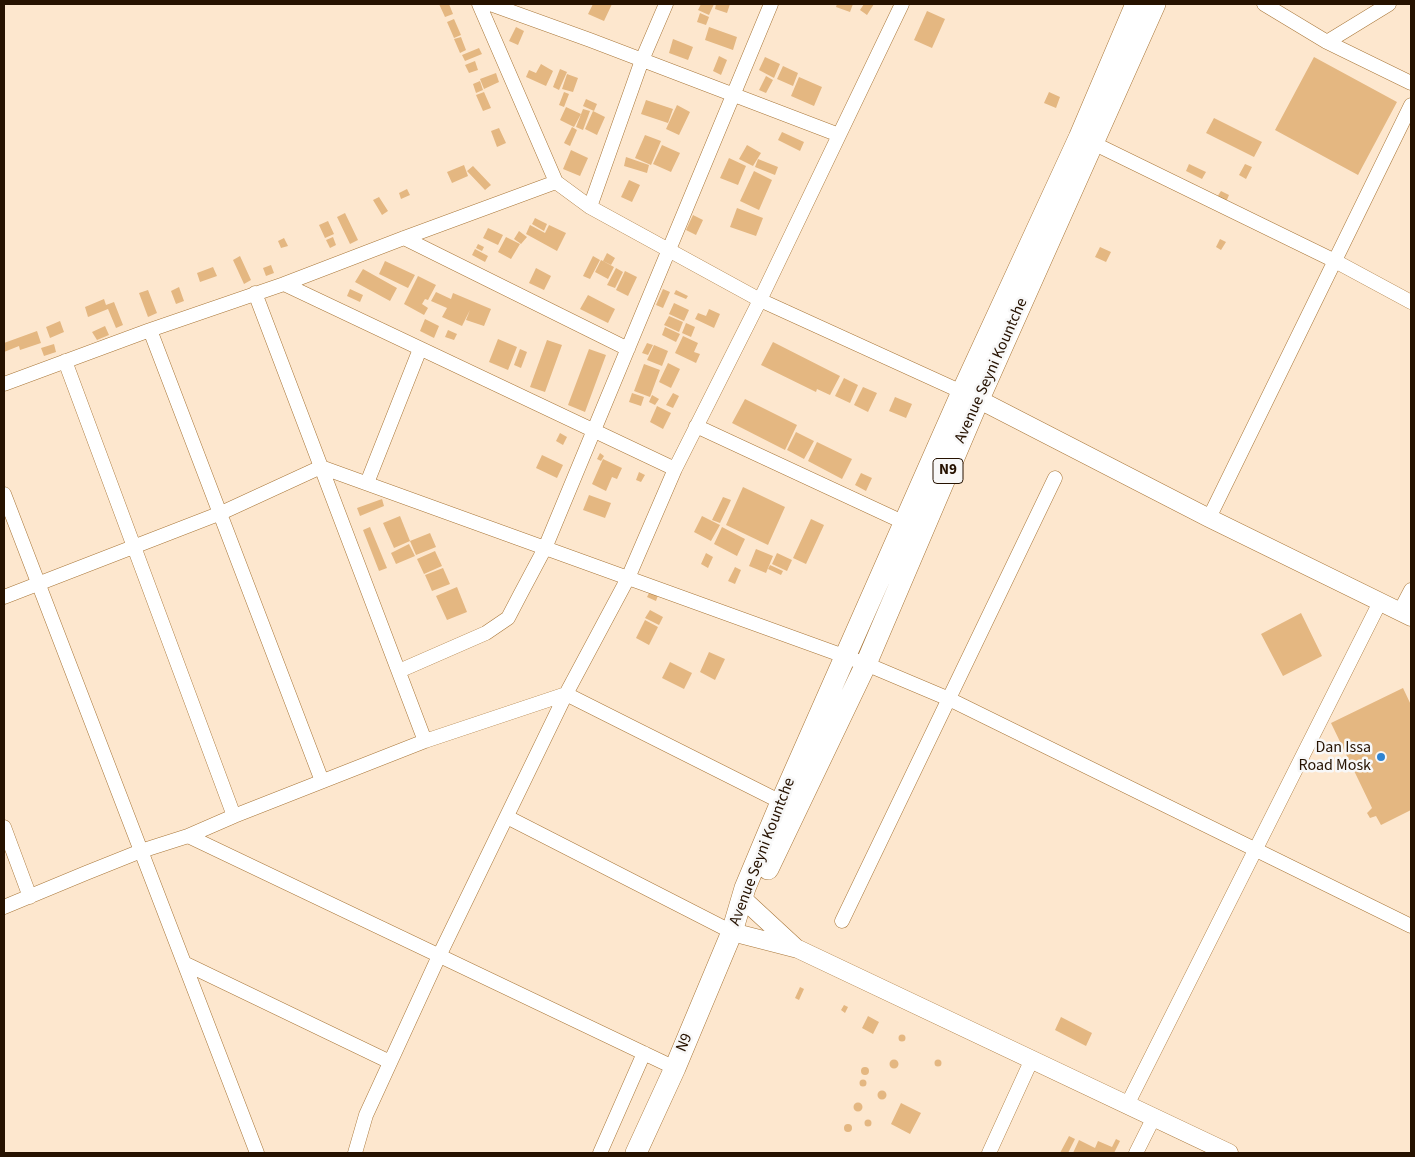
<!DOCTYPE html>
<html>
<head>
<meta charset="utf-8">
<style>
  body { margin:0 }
  #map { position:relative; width:1415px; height:1157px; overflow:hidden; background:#fde7ce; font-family:"Source Sans 3",sans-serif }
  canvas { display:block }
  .frame { position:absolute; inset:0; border:5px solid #261200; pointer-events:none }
</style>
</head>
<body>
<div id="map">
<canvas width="1415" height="1157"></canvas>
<div class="frame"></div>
</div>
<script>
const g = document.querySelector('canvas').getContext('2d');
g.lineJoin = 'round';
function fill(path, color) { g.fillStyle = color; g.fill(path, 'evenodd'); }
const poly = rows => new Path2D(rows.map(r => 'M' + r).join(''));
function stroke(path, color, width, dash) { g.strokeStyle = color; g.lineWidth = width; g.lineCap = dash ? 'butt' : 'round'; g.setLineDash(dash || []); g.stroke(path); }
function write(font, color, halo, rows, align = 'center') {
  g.font = font + ' "Source Sans 3",sans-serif'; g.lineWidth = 5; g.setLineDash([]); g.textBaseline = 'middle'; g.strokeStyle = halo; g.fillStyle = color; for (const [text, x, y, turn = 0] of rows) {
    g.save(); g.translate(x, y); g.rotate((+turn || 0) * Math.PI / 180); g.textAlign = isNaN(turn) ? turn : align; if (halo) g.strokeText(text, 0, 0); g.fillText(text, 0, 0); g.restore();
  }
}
fill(poly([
  [439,4,449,4,453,14,445,17],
  [593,4,612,4,604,21,588,14],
  [701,4,714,4,709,15,698,10],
  [716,4,730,4,727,13,715,9],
  [837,4,853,4,850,12,836,7],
  [864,4,874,4,867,15,860,10],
  [927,11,945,19,932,48,914,40],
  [700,13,709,17,706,25,697,22],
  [454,19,461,35,454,38,447,22],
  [516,27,524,31,518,45,509,41],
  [709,27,737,37,733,50,705,40],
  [461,37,466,50,460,53,454,39],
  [673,39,693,47,688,60,669,53],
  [479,48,482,54,465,61,462,55],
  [719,56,727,60,721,75,713,71],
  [765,57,780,64,774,78,759,70],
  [1314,57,1397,102,1358,175,1275,130],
  [475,61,478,70,469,73,465,65],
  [541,64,553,71,546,86,526,77,529,70,536,73],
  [783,66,798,73,793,86,777,79],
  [560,69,567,72,559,90,553,87],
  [496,73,499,82,484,89,480,79],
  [567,74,578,78,573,92,562,89],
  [766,76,773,80,766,93,759,90],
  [799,77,822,87,814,106,791,96],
  [480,81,483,90,476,93,473,84],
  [484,92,491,108,483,111,476,95],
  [564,92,569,94,564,107,559,105],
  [1049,92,1060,97,1056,108,1044,103],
  [586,99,597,104,594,111,583,106],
  [646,100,673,109,668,123,641,114],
  [677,105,690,112,679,135,666,129],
  [566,107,581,114,574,127,560,120],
  [583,109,590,111,583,130,576,127],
  [593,111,605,117,597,135,585,129],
  [1214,118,1262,142,1254,157,1206,133],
  [572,127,577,130,570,146,564,143],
  [499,128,506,143,497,147,491,131],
  [782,132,804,142,800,151,778,140],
  [645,135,661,141,651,165,635,158],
  [662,145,680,153,671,172,653,164],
  [747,145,761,153,753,166,739,159],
  [571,150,588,158,580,176,563,169],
  [626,157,649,165,647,173,624,166],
  [729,158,746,166,738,185,720,178],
  [758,159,778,167,775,175,755,167],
  [1189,164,1206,172,1202,179,1186,171],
  [1245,164,1252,167,1246,179,1239,175],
  [464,165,468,176,452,183,447,172],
  [473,166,491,185,485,190,467,171],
  [754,171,772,180,759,210,740,201],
  [629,180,640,185,632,202,621,197],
  [407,189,410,195,401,199,399,193],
  [1221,191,1229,195,1226,202,1217,197],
  [379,197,388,211,382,215,373,200],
  [737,208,763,218,756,236,730,227],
  [345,213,358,240,350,244,337,217],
  [693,215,703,220,696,235,686,230],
  [535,218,547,224,544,231,532,224],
  [328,221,334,234,325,238,319,225],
  [530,225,545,233,549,225,566,233,557,251,526,234],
  [488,228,503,235,498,245,483,238],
  [519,231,527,237,521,244,514,239],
  [333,237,336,245,330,248,326,240],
  [506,237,520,244,511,259,498,252],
  [284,238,288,246,281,248,278,241],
  [1220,239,1226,242,1221,250,1216,247],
  [478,244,484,247,482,251,476,248],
  [1100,247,1111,252,1106,262,1095,257],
  [475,249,488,256,485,262,472,255],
  [607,253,615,258,611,265,603,261],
  [240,256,251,280,244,284,233,260],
  [593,256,600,260,590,279,583,276],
  [601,260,614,267,608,279,595,272],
  [385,261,415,275,408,288,379,274],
  [271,265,274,273,266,276,263,268],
  [213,267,217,276,200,282,197,273],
  [536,268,551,276,544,290,529,283],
  [616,268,623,272,615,288,607,285],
  [363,269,397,288,390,301,355,282],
  [625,271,637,277,628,296,616,290],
  [418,276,436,285,428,300,425,299,422,304,428,308,424,315,404,304],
  [179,287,184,301,176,304,171,291],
  [350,289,363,295,360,302,347,296],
  [663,289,670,292,663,308,656,305],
  [148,290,157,313,148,317,139,293],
  [676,290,688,296,686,299,674,294],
  [436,292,451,299,453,293,491,309,484,326,466,320,470,310,462,326,442,317,447,308,431,301],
  [588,295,615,309,608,323,580,309],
  [104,299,106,305,114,302,123,325,116,328,108,309,88,317,85,307],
  [674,303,689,310,684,321,669,314],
  [709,309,720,314,714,328,695,319,698,313,706,316],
  [669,316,683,322,679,332,664,325],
  [425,319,439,326,434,338,420,331],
  [60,321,64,332,50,338,46,327],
  [686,323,695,327,691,337,682,333],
  [105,326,109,335,97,340,92,332],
  [665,327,680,334,676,342,662,335],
  [448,330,457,334,454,340,445,337],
  [37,331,41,343,20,350,19,346,4,352,4,343],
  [683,336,698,343,694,352,700,354,696,363,675,353],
  [498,339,517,347,508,370,489,362],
  [547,340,562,345,545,392,530,387],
  [773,342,840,376,830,395,817,389,816,392,761,365],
  [647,343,653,345,648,355,642,353],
  [54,344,56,352,44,356,41,348],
  [654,345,668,351,662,366,647,360],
  [520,349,527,352,521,368,514,365],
  [589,349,606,355,585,412,568,405],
  [668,363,680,369,671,388,659,382],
  [644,364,660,370,650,397,634,391],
  [844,378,858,385,850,403,835,396],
  [863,387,877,393,868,412,854,405],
  [632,393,644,397,641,406,629,402],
  [673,393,679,396,673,408,666,405],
  [652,395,659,399,655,405,649,402],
  [895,397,912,404,906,418,889,411],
  [745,399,797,425,785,450,732,423],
  [657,406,671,413,663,429,650,422],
  [796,432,814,441,804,459,787,450],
  [560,433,567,437,563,445,556,441],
  [817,442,852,459,842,479,808,461],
  [600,453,604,456,601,461,597,459],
  [542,455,563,465,557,478,536,468],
  [603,459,622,468,617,479,612,477,606,491,592,484],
  [639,472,645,475,641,482,636,480],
  [861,473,872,478,866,491,855,485],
  [743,487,785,507,768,545,726,525],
  [589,495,611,503,605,518,583,510],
  [723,497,731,500,720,523,712,520],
  [382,499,384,506,360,516,357,508],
  [400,516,410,541,394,548,383,523],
  [702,516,720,525,711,541,694,532],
  [811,519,824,525,806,564,793,558],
  [370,527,387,568,379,571,363,530],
  [722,527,745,539,737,556,714,544],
  [430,533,436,547,416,555,410,541],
  [409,544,415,556,396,564,391,553],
  [756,549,773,556,766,573,749,566],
  [435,551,442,566,424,574,417,559],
  [706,553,713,557,708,568,701,564],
  [777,553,792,560,787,571,772,564],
  [770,565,783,571,781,575,768,569],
  [735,567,741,570,735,584,728,581],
  [443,568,450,584,432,591,425,575],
  [457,587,467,612,447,620,436,596],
  [650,591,658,595,656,601,647,597],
  [650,610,663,617,659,625,645,618],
  [1301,613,1322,656,1283,676,1261,634],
  [645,620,658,627,649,645,636,638],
  [709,652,725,659,715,680,700,672],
  [670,662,692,673,684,689,662,678],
  [1403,688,1411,705,1411,810,1381,825,1376,816,1370,818,1367,813,1372,808,1331,723],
  [800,987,804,989,799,1000,795,998],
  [844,1005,848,1007,845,1013,841,1010],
  [868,1016,879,1022,873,1034,862,1028],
  [1061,1017,1092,1033,1086,1046,1055,1030],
  '898.5 1038a3.5 3.5 0 1 1 7 0a3.5 3.5 0 1 1-7 0Z',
  '934.5 1063a3.5 3.5 0 1 1 7 0a3.5 3.5 0 1 1-7 0Z',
  '889.5 1064a4.5 4.5 0 1 1 9 0a4.5 4.5 0 1 1-9 0Z',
  '861 1071a4 4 0 1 1 8 0a4 4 0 1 1-8 0Z',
  '859.5 1083a3.5 3.5 0 1 1 7 0a3.5 3.5 0 1 1-7 0Z',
  '877.5 1095a4.5 4.5 0 1 1 9 0a4.5 4.5 0 1 1-9 0Z',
  '853.5 1107a4.5 4.5 0 1 1 9 0a4.5 4.5 0 1 1-9 0Z',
  [901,1103,921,1113,910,1134,891,1124],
  '864.5 1123a3.5 3.5 0 1 1 7 0a3.5 3.5 0 1 1-7 0Z',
  '844 1128a4 4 0 1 1 8 0a4 4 0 1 1-8 0Z',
  [1069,1136,1075,1139,1068,1153,1060,1153],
  [1116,1139,1120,1141,1114,1153,1073,1153,1079,1140,1095,1148,1098,1141,1112,1147]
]), '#e4b781');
const minor = poly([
  [479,4,556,182,590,207,760,300,962,392],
  [490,4,590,40,839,135],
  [1264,4,1327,42,1411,83],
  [1327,42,1389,4],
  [1093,143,1335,261,1411,302],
  [590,207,642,60,666,4],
  [404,238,628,349],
  [284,284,675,469],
  [255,293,425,741],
  [150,330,322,781],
  [65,361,234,816],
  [4,384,150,330,284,284,404,238,556,182],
  [696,426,905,523],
  [367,483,420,349],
  [4,494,257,1153],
  [1209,518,1411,105],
  [4,597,221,513,321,467,866,664,949,699,1411,926],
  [1400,611,1411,590],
  [399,671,486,633,508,618,520,595,545,548,771,4],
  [507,817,732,932],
  [4,827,30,897],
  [188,836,675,1068],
  [4,907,86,873,141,851,188,836,234,816,425,741,566,694,781,802],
  [842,921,1055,478],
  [184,963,390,1062],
  [1127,1105,1380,602],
  [355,1153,366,1115,439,956,566,694,628,578,675,469,760,300,902,4],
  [600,1153,644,1053],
  [989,1153,1032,1059],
  [1136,1153,1154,1117]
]);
const major = poly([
  [968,394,1209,518,1411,617],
  [742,898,795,947],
  [732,932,798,949,1229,1153]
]);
const highway = poly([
  [768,869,866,664,979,399,1155,4],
  [636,1153,675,1068,732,932,745,888,781,802,962,392,1079,138,1136,4]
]);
stroke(minor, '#a87638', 15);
stroke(major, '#a87638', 19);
stroke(highway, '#a87638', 22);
stroke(minor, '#fff', 14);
stroke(major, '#fff', 18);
stroke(highway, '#fff', 21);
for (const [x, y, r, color] of [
  [1381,757,5,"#2f84d2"]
]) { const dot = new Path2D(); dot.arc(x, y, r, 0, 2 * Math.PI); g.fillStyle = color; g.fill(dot); stroke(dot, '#f8f8f8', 2); }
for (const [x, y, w] of [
  [948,471,30]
]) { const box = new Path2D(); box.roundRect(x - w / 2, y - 12.5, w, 25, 4); g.fillStyle = '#f8f8f8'; g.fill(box); stroke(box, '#261200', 1); }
write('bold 15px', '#261200', null, [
  ["N9",948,471]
]);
write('16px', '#261200', '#f8f8f8', [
  ["Avenue Seyni Kountche",992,371,-66],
  ["Avenue Seyni Kountche",763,852,-69],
  ["N9",685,1043,-67]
]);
write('16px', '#261200', '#f8f8f8', [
  ["Dan Issa",1371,748],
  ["Road Mosk",1371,766]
], 'right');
</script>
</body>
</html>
